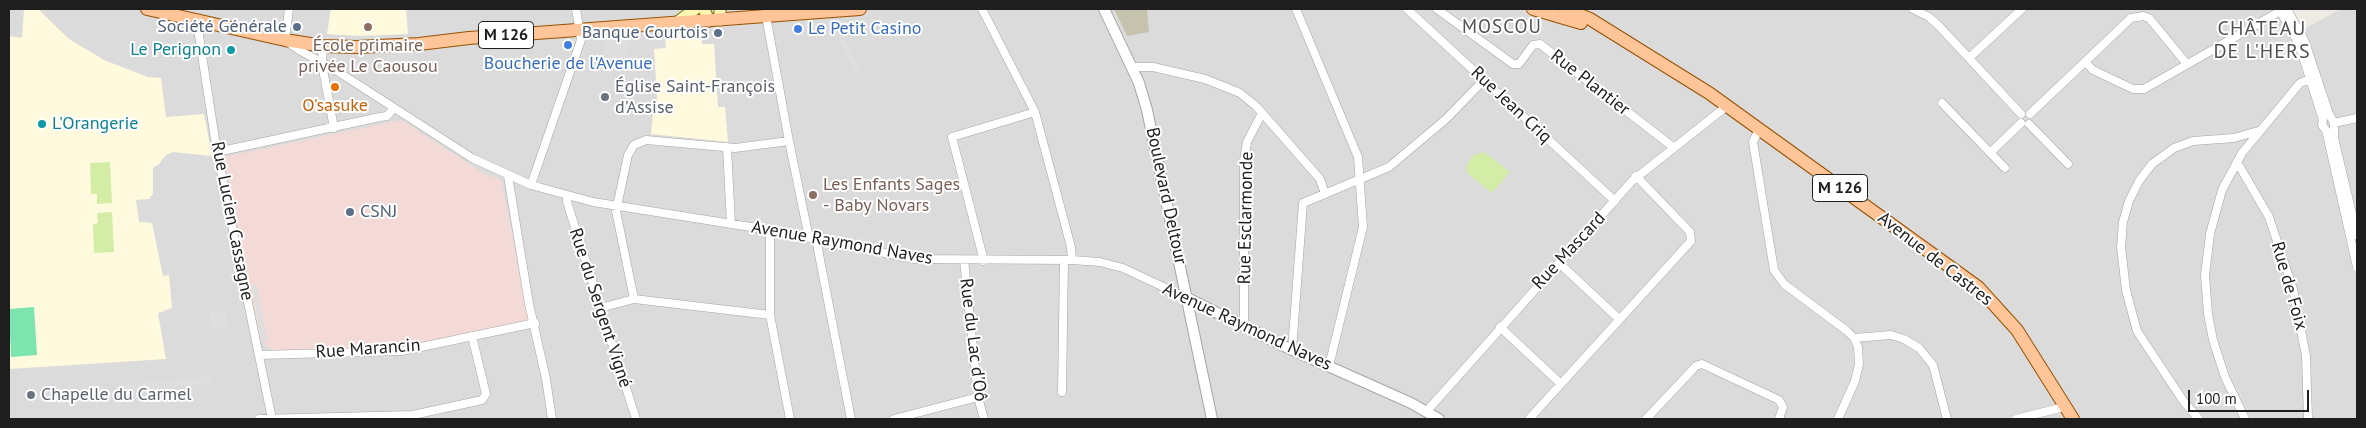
<!DOCTYPE html>
<html>
<head>
<meta charset="utf-8">
<style>
  body { margin:0 }
  #map { position:relative; width:2366px; height:428px; overflow:hidden; background:#f0eae4; font-family:"PT Sans",sans-serif }
  canvas { display:block }
  .frame { position:absolute; inset:0; border:10px solid #1e1e1e; pointer-events:none }
  .scale { position:absolute; left:2188px; top:390px; width:121px; height:22px; box-sizing:border-box; border:2px solid #1e1e1e; border-top:0; padding-left:6px; font-size:15px; line-height:18px; white-space:nowrap; color:#1e1e1e; -webkit-text-stroke:4px #fff; paint-order:stroke }
</style>
</head>
<body>
<div id="map">
<canvas width="2366" height="428"></canvas>
<div class="frame"></div>
<div class="scale">100 m</div>
</div>
<script>
const g = document.querySelector('canvas').getContext('2d');
g.lineJoin = 'round';
function fill(path, color) { g.fillStyle = color; g.fill(path, 'evenodd'); }
const poly = rows => new Path2D(rows.map(r => 'M' + r).join(''));
function stroke(path, color, width, dash) { g.strokeStyle = color; g.lineWidth = width; g.lineCap = dash ? 'butt' : 'round'; g.setLineDash(dash || []); g.stroke(path); }
function write(font, color, halo, rows, align = 'center') {
  g.font = font + ' "PT Sans",sans-serif'; g.lineWidth = 4; g.setLineDash([]); g.textBaseline = 'middle'; g.strokeStyle = halo; g.fillStyle = color; for (const [text, x, y, turn = 0] of rows) {
    g.save(); g.translate(x, y); g.rotate((+turn || 0) * Math.PI / 180); g.textAlign = isNaN(turn) ? turn : align; if (halo) g.strokeText(text, 0, 0); g.fillText(text, 0, 0); g.restore();
  }
}
fill(poly([
  [9,9,2292,9,2304,29,2341,9,2357,9,2357,419,9,419]
]), '#dcdbdb');
fill(poly([
  [24,9,38,9,69,39,104,60,148,77,161,78,166,117,204,114,212,156,173,152,166,155,159,164,153,168,153,194,149,199,136,200,139,222,152,223,163,276,169,275,172,308,158,313,166,359,9,369,9,36,22,38],
  [331,9,406,9,408,34,361,36,327,34],
  [701,32,702,44,714,44,718,107,725,107,728,142,651,134,653,112,658,112,654,49,666,48,665,35]
]), '#fffadd');
fill(poly([
  [401,120,483,173,501,180,529,321,401,347,274,352,261,341,224,157]
]), '#f3dad6');
fill(poly([
  [1114,9,1147,9,1149,32,1127,36]
]), '#c5c2ae');
fill(poly([
  [1484,152,1510,172,1492,193,1467,173,1467,165,1472,156],
  [110,162,112,203,97,204,97,194,91,194,90,163],
  [112,212,114,252,94,253,93,224,98,223,97,213]
]), '#d3eda6');
fill(poly([
  [34,307,37,355,11,357,9,309]
]), '#7ce4ae');
fill(poly([
  [631,37,624,68,598,69,607,39],
  [845,39,860,68,855,70,840,42],
  [257,285,267,341,262,342,252,286],
  [2122,289,2125,289,2143,344,2193,419,2190,419,2135,335],
  [225,310,228,327,212,330,209,313],
  [2225,359,2236,385,2253,419,2249,419,2232,387,2222,360],
  [212,376,213,383,120,392,119,385]
]), '#dedede');
const minor = poly([
  [289,9,285,40,299,50,337,71,472,158,531,185,593,202,770,230,915,259,1072,260,1100,262,1123,268,1187,298],
  [982,9,1035,112,1071,247,1072,260],
  [1296,9,1358,157,1363,227,1329,366],
  [1407,9,1615,201],
  [1437,9,1513,64,1519,64,1533,45,1540,44,1673,147],
  [1913,9,1929,17,1939,26,2021,114],
  [2279,9,2299,44,2323,120,2322,125,2326,130,2357,267],
  [2287,9,2305,42,2329,114,2334,123,2334,138,2357,235],
  [766,16,789,141,809,238],
  [199,21,198,29,217,152,272,419],
  [323,46,322,64,334,128],
  [1969,58,2022,9],
  [2085,62,2093,70,2133,89,2144,89,2284,9],
  [1132,67,1153,67,1205,79,1240,93,1256,106,1320,179,1325,194],
  [1942,103,2005,168],
  [2030,114,2131,18,2143,16,2149,18,2187,64],
  [2334,123,2357,118],
  [2029,124,2068,164],
  [1759,129,1753,142,1774,270,1784,284,1847,331,1854,338,1858,347,1859,364,1855,381,1838,419],
  [727,147,731,224],
  [217,152,380,117,387,116,394,108],
  [1991,152,2021,123],
  [2237,162,2269,217,2293,289,2306,356,2308,419],
  [508,176,529,304,546,379,552,419],
  [531,185,581,40,576,9],
  [567,196,567,202,636,419],
  [770,230,770,315,790,419],
  [816,239,851,419],
  [964,260,978,397,984,419],
  [984,261,952,137,1035,112],
  [1559,263,1619,319],
  [634,299,616,211,628,155,634,145,646,140,735,148,789,141],
  [600,308,634,299,770,315],
  [1244,327,1244,161,1247,142,1262,113],
  [1500,327,1561,384],
  [1854,338,1891,335,1904,339,1919,348,1933,365,1947,419],
  [1292,350,1303,203,1389,167,1446,119,1484,80],
  [259,355,402,351,535,323],
  [1062,392,1064,260],
  [1426,412,1632,181,1727,106],
  [259,419,413,415,482,400,486,394,472,336],
  [894,419,978,397],
  [1529,419,1691,241,1690,232,1636,176],
  [1646,419,1696,366,1702,364,1779,400,1783,407,1779,419],
  [2016,419,2064,407],
  [2199,419,2184,402,2137,331,2126,290,2121,247,2123,222,2129,201,2139,181,2152,164,2174,148,2193,141,2234,138,2258,131],
  [2245,419,2225,377,2213,340,2208,314,2205,275,2210,234,2222,190,2242,153,2300,83,2310,79,2318,80]
]);
const tertiary = poly([
  [1104,9,1139,83,1147,110,1212,419],
  [1187,298,1292,350,1411,403,1439,419]
]);
const secondary = poly([
  [704,9,709,21],
  [720,9,720,20],
  [675,24,695,9]
]);
const primary = poly([
  [147,9,285,40,323,46,357,47,419,44,469,38,860,9],
  [1533,9,1581,23],
  [1565,9,1590,19,1709,93,1978,287,2017,330,2073,419]
]);
stroke(minor, '#a5a5a5', 9);
stroke(tertiary, '#a5a5a5', 12);
stroke(secondary, '#7a7700', 13);
stroke(primary, '#985100', 14);
stroke(minor, '#fff', 8);
stroke(tertiary, '#fff', 10);
stroke(secondary, '#fef7b4', 11);
stroke(primary, '#ffc599', 12);
for (const [x, y, r, color] of [
  [297,27,5,"#5c6f8a"],
  [368,27,5,"#8d6e63"],
  [798,29,5,"#3f7fe0"],
  [718,33,5,"#5c6f8a"],
  [568,45,5,"#3f7fe0"],
  [231,50,5,"#0f9aa8"],
  [335,87,5,"#e8710a"],
  [605,97,5,"#6b7280"],
  [42,124,5,"#0f9aa8"],
  [813,195,5,"#8d6e63"],
  [350,212,5,"#5c6f8a"],
  [31,395,5,"#6b7280"]
]) { const dot = new Path2D(); dot.arc(x, y, r, 0, 2 * Math.PI); g.fillStyle = color; g.fill(dot); stroke(dot, '#fff', 2); }
for (const [x, y, w] of [
  [506,35,55],
  [1840,188,55]
]) { const box = new Path2D(); box.roundRect(x - w / 2, y - 13.5, w, 27, 4); g.fillStyle = '#fff'; g.fill(box); stroke(box, '#1e1e1e', 1); }
write('bold 16px', '#1e1e1e', null, [
  ["M 126",506,35],
  ["M 126",1840,188]
]);
write('18px', '#4e5e75', '#fff', [
  ["Société Générale",287,27],
  ["Banque Courtois",708,33],
  ["CSNJ",360,212,"left"]
], 'right');
write('18px', '#366cbe', '#fff', [
  ["Le Petit Casino",808,29],
  ["Boucherie de l'Avenue",568,64,"center"]
], 'left');
write('18px', '#785e54', '#fff', [
  ["École primaire",368,46],
  ["privée Le Caousou",368,67],
  ["Les Enfants Sages",823,185,"left"],
  ["- Baby Novars",823,206,"left"]
]);
write('18px', '#0d838f', '#fff', [
  ["Le Perignon",221,50],
  ["L'Orangerie",52,124,"left"]
], 'right');
write('18px', '#1e1e1e', '#fff', [
  ["Rue Plantier",1590,83,38],
  ["Rue Jean Criq",1511,105,43],
  ["Boulevard Deltour",1166,196,78],
  ["Rue Esclarmonde",1246,218,-89],
  ["Rue Lucien Cassagne",232,221,79],
  ["Avenue Raymond Naves",842,243,10],
  ["Rue Mascard",1569,251,-47],
  ["Avenue de Castres",1935,259,38],
  ["Rue de Foix",2289,286,74],
  ["Rue du Sergent Vigné",600,308,72],
  ["Avenue Raymond Naves",1247,327,25],
  ["Rue du Lac d'Oô",973,340,83],
  ["Rue Marancin",368,349,-4]
]);
write('18px', '#5b616d', '#fff', [
  ["Église Saint-François",615,87],
  ["d'Assise",615,108],
  ["Chapelle du Carmel",41,395]
], 'left');
write('18px', '#c56008', '#fff', [
  ["O'sasuke",335,106]
]);
g.letterSpacing = '1px';
write('19px', '#515151', '#fff', [
  ["MOSCOU",1502,28]
]);
g.letterSpacing = '0px';
g.letterSpacing = '1px';
write('20px', '#515151', '#fff', [
  ["CHÂTEAU",2262,29],
  ["DE L'HERS",2262,52]
]);
g.letterSpacing = '0px';
</script>
</body>
</html>
